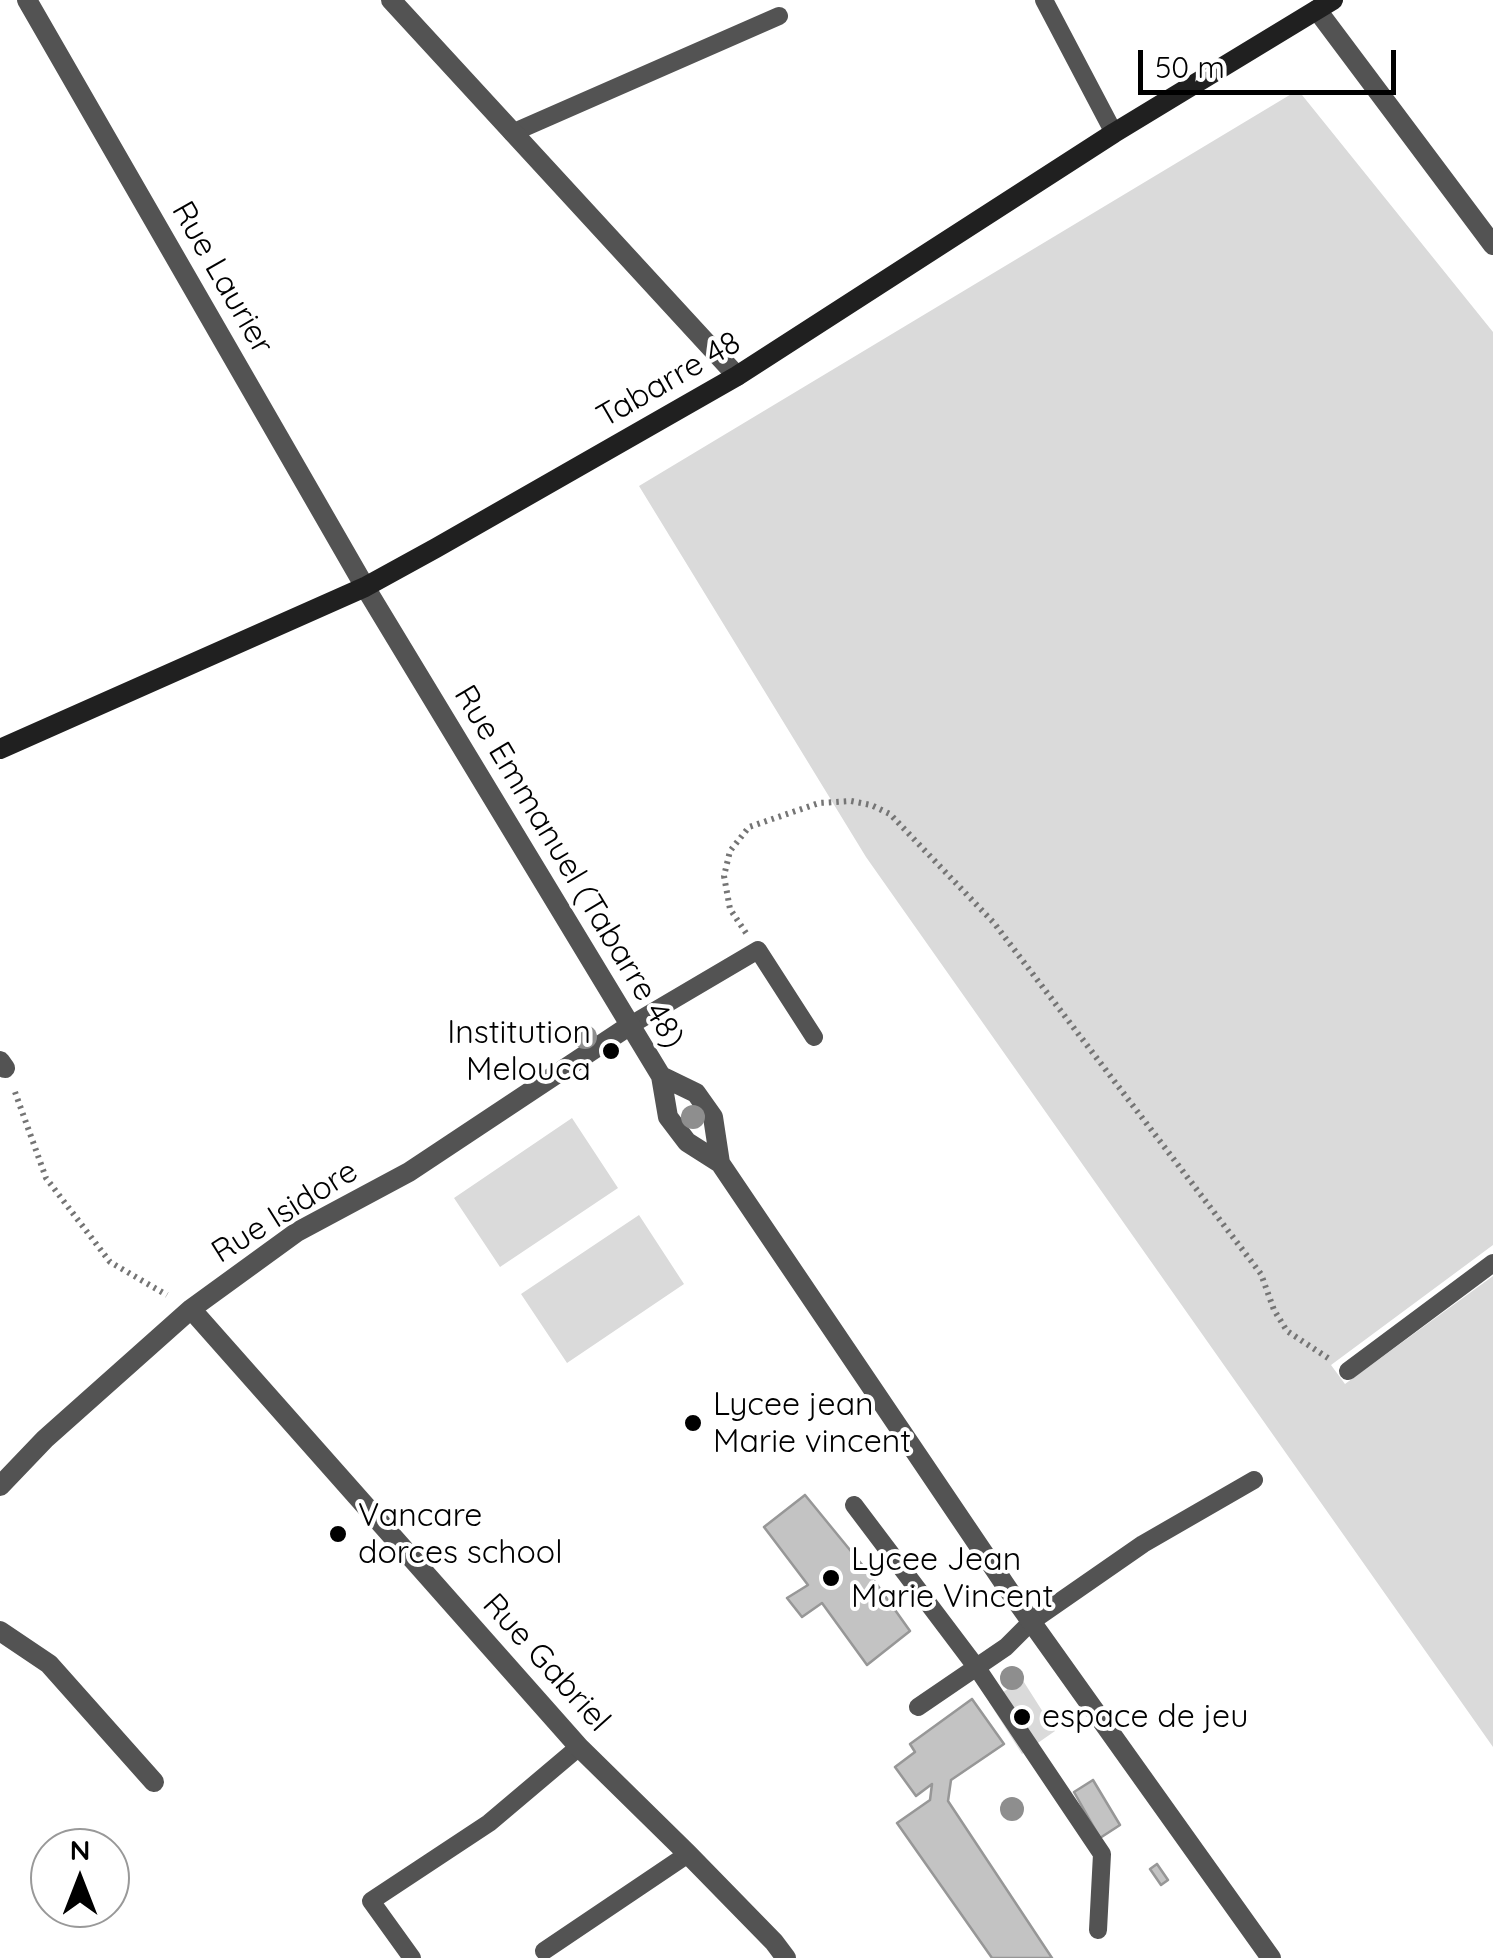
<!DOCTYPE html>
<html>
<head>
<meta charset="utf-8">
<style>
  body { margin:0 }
  #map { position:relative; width:1493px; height:1958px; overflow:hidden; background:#fff; font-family:Quicksand,sans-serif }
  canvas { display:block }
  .north { position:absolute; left:30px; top:1828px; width:100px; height:100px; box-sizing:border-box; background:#fff; border:2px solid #999; border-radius:50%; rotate:0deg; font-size:28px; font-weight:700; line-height:40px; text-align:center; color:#000 }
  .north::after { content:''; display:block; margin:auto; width:35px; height:45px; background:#000; clip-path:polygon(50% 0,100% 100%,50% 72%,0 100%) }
  .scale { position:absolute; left:1138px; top:50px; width:258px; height:45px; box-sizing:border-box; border:5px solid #000; border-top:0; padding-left:12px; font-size:30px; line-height:35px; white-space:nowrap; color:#000; -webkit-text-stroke:8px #fff; paint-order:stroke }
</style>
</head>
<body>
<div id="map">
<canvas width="1493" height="1958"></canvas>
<div class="north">N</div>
<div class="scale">50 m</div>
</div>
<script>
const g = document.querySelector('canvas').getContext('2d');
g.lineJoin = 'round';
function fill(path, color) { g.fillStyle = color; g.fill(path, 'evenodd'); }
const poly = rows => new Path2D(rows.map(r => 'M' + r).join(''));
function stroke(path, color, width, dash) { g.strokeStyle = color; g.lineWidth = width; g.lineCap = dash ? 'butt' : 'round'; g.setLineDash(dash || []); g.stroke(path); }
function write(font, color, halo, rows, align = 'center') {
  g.font = font + ' Quicksand,sans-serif'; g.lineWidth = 8; g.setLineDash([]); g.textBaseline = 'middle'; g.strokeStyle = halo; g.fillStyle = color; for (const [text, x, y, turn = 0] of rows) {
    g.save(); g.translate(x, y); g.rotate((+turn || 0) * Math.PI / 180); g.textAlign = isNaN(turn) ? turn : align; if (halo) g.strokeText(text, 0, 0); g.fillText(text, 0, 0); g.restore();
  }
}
fill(poly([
  [1298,90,1493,332,1493,1245,1331,1365,1345,1384,1493,1276,1493,1747,866,857,639,486],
  [572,1118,618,1188,500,1267,454,1198],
  [639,1215,684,1284,567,1363,521,1294],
  [1022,1679,1055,1731,1022,1754,989,1702]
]), '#dadada');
const building = poly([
  [805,1495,868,1572,910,1631,867,1665,822,1603,802,1617,787,1598,808,1585,764,1527,805,1495],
  [972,1699,1004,1744,951,1780,948,1801,1052,1958,992,1958,897,1823,930,1800,932,1784,916,1796,895,1767,915,1752,910,1744,972,1699],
  [1093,1780,1120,1825,1100,1838,1074,1792,1093,1780],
  [1157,1864,1168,1880,1161,1885,1150,1869,1157,1864]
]);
fill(building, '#c3c3c3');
stroke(building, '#979797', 2.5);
stroke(poly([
  [746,933,730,909,724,876,730,851,749,827,819,803,851,801,871,805,890,814,994,923,1261,1274,1274,1310,1287,1331,1331,1360],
  [15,1092,46,1178,110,1262,167,1295]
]), '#757575', 6, [2.5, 5]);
stroke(poly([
  [1044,0,1114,133],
  [512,133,779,16],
  [629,1026,758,950,814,1037],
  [1348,1371,1493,1263],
  [854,1505,977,1668,1102,1854,1098,1930],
  [918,1707,1006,1647,1032,1621,1143,1544,1254,1480],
  [544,1951,688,1854],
  [412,1958,371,1901,489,1823,579,1747]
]), '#535353', 18);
stroke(poly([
  [27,0,365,587,661,1076,668,1117,687,1142,720,1163,1010,1592,1271,1958],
  [391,0,737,376],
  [1317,10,1493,245],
  [0,1061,5,1068],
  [661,1076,696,1093,713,1117,720,1163],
  [191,1309,579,1747,688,1854,774,1942,786,1958],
  [0,1486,45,1439,191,1309,297,1232,409,1172,629,1026],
  [0,1631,49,1664,154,1782]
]), '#535353', 20);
stroke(poly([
  [0,749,365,587,436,548,737,376,1114,133,1333,0]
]), '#202020', 20);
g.fillStyle = '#8e8e8e';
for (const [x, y] of [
  [585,1037],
  [693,1117],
  [1012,1678],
  [1012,1809]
]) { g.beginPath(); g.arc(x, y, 12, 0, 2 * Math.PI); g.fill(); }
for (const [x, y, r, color] of [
  [611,1051,10,"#000"],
  [693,1423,10,"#000"],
  [338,1534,10,"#000"],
  [831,1578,10,"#000"],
  [1022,1717,10,"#000"]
]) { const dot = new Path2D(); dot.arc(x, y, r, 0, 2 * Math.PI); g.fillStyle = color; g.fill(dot); stroke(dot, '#fff', 4); }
write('32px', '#000', '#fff', [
  ["Rue Laurier",222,278,60],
  ["Tabarre 48",669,380,-30],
  ["Rue Emmanuel (Tabarre 48)",569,867,59],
  ["Rue Isidore",285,1212,-32],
  ["Rue Gabriel",546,1663,48]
]);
write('32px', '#000', '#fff', [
  ["Institution",591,1033,"right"],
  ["Melouca",591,1070,"right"],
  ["Lycee jean",713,1405],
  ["Marie vincent",713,1442],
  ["Vancare",358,1516],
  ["dorces school",358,1553],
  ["Lycee Jean",851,1560],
  ["Marie Vincent",851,1597],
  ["espace de jeu",1042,1717]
], 'left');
</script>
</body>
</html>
